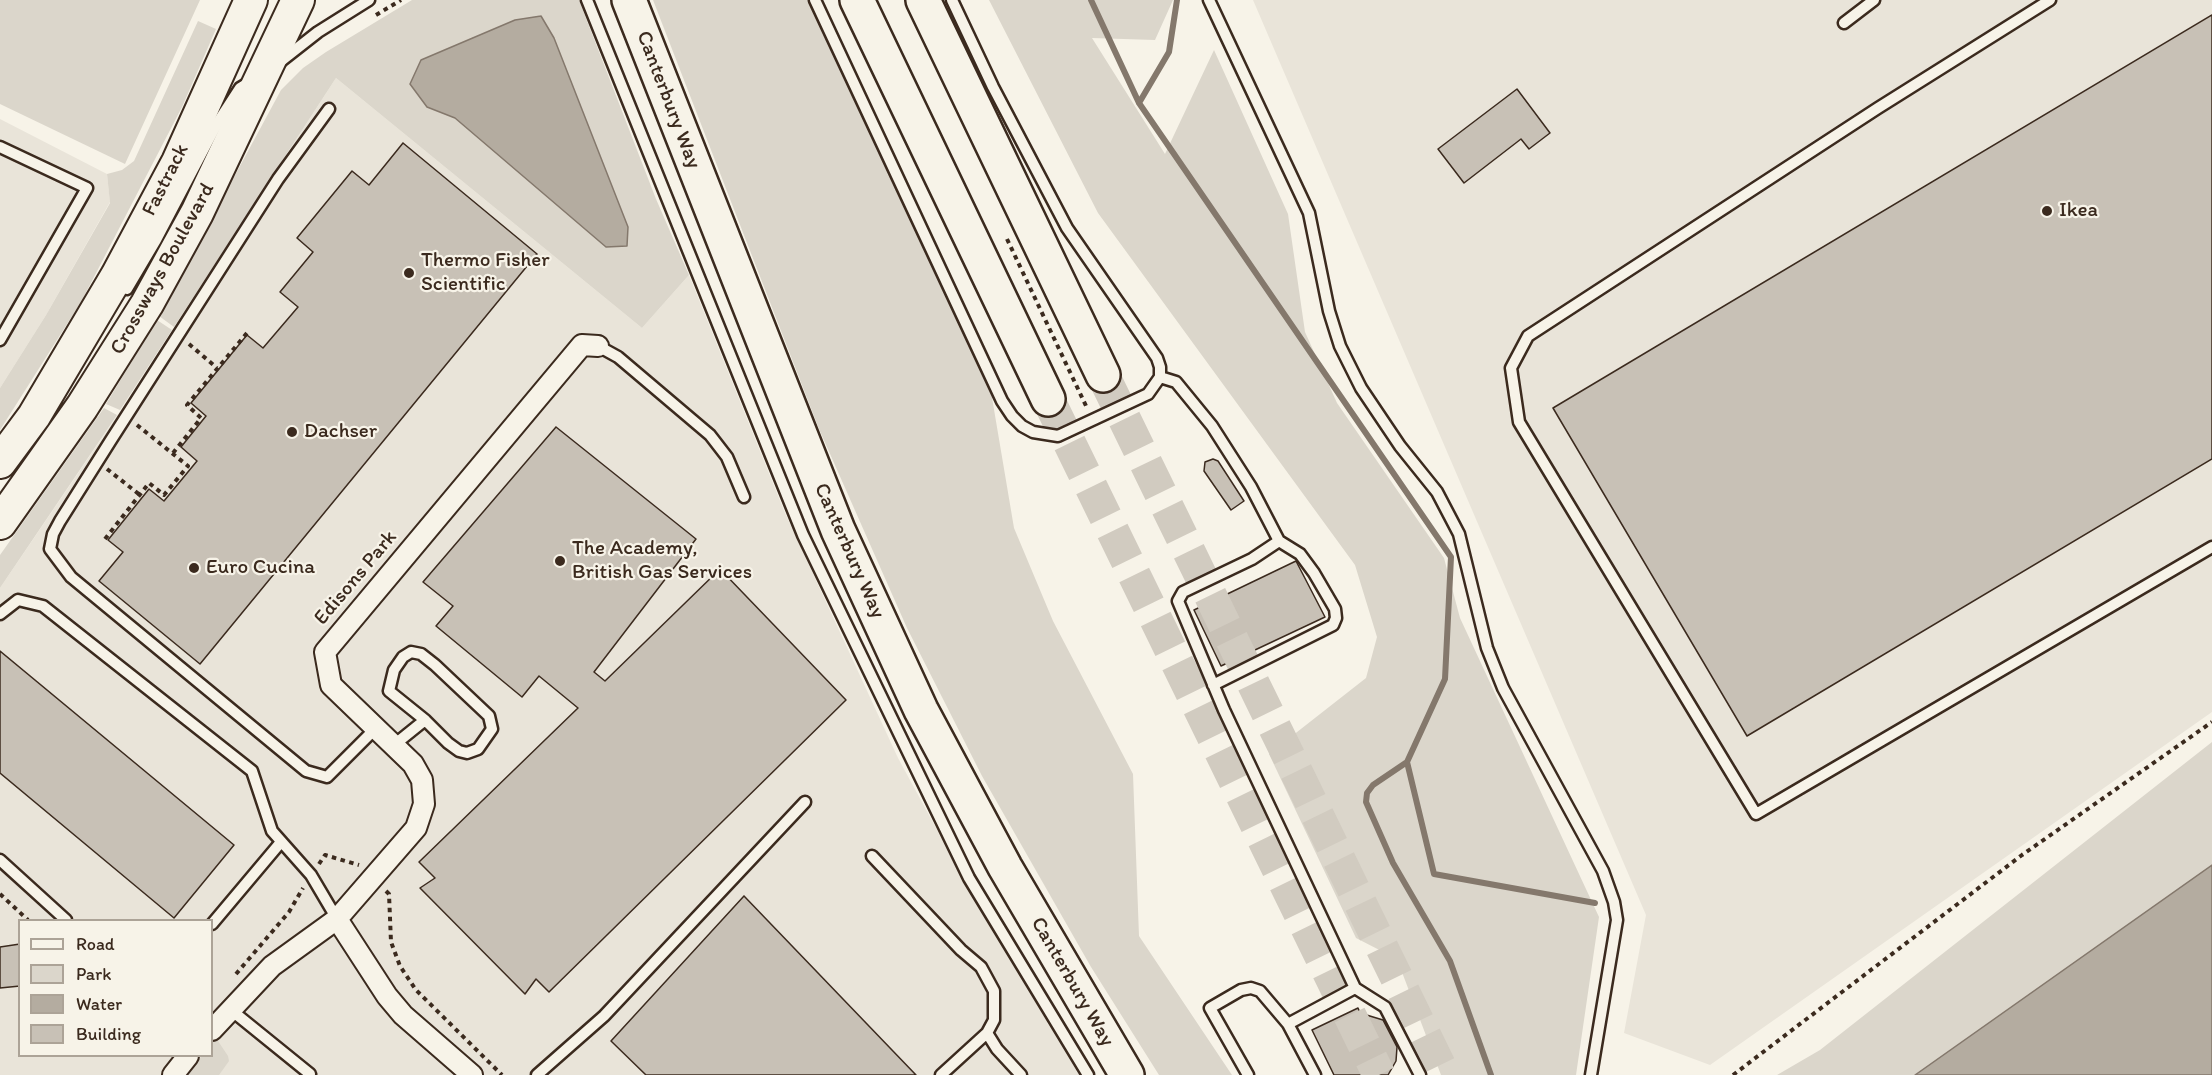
<!DOCTYPE html>
<html>
<head>
<meta charset="utf-8">
<style>
  body { margin:0 }
  #map { position:relative; width:2212px; height:1075px; overflow:hidden; background:#f7f3e8; font-family:Itim,sans-serif }
  canvas { display:block }
  .legend { position:absolute; left:18px; top:919px; width:195px; height:138px; box-sizing:border-box; background:#f7f3e8; border:2px solid #aca397; margin:0; padding:8px 10px; list-style:none; font-size:18px; color:#3b2a1e }
  .legend li { display:flex; align-items:center; gap:12px; height:30px }
  .legend b { width:30px; border:2px solid #aca397 }
</style>
</head>
<body>
<div id="map">
<canvas width="2212" height="1075"></canvas>
<ul class="legend">
<li><b style="height:8px;background:#f7f3e8"></b>Road</li>
<li><b style="height:16px;background:#dbd6cb"></b>Park</li>
<li><b style="height:16px;background:#b4aca0"></b>Water</li>
<li><b style="height:16px;background:#c8c1b6"></b>Building</li>
</ul>
</div>
<script>
const g = document.querySelector('canvas').getContext('2d');
g.lineJoin = 'round';
function fill(path, color) { g.fillStyle = color; g.fill(path, 'evenodd'); }
const poly = rows => new Path2D(rows.map(r => 'M' + r).join(''));
function stroke(path, color, width, dash) { g.strokeStyle = color; g.lineWidth = width; g.lineCap = dash ? 'butt' : 'round'; g.setLineDash(dash || []); g.stroke(path); }
function write(font, color, halo, rows, align = 'center') {
  g.font = font + ' Itim,sans-serif'; g.lineWidth = 4.5; g.setLineDash([]); g.textBaseline = 'middle'; g.strokeStyle = halo; g.fillStyle = color; for (const [text, x, y, turn = 0] of rows) {
    g.save(); g.translate(x, y); g.rotate((+turn || 0) * Math.PI / 180); g.textAlign = isNaN(turn) ? turn : align; if (halo) g.strokeText(text, 0, 0); g.fillText(text, 0, 0); g.restore();
  }
}
fill(poly([
  [1253,0,2212,0,2212,712,1710,1065,1624,1033,1646,915],
  [336,78,642,328,689,275,785,513,898,758,980,909,1081,1075,0,1075,0,588,119,413],
  [20,920,212,920,212,1056,20,1056],
  [0,119,107,174,110,202,46,315,0,388]
]), '#e9e4d9');
fill(poly([
  [0,0,200,0,125,164,0,104],
  [412,0,579,0,656,199,689,275,642,328,336,78,174,327,159,316,281,90,303,68,326,52],
  [653,0,815,0,987,368,1014,528,1053,621,1133,774,1139,936,1232,1075,1159,1075,1091,967,982,776,907,628,819,429],
  [989,0,1173,0,1155,40,1092,38,1165,154,1214,50,1288,214,1305,332,1337,403,1444,558,1460,618,1599,917,1576,1075,1441,1075,1397,959,1356,938,1269,754,1366,678,1377,637,1355,565,1098,213],
  [198,21,216,29,182,107,81,302,0,430,0,388,46,315,110,203,107,174,122,170,134,161],
  [157,320,172,330,120,410,106,404],
  [104,408,117,415,0,588,0,555],
  [2212,742,2212,1075,1777,1075,1820,1050],
  [216,1038,228,1056,229,1061,219,1075,186,1075,202,1056,212,1056,212,1044]
]), '#dbd6cb');
const water = poly([
  [541,16,554,38,628,227,627,246,606,247,455,118,427,107,410,84,421,60,515,20,541,16],
  [2212,865,2212,1075,1915,1075,2212,865]
]);
fill(water, '#b4aca0');
stroke(water, '#84786c', 1.5);
stroke(poly([
  [1091,0,1139,103,1451,557,1445,679,1407,762,1373,785,1367,793,1366,802,1393,863,1450,961,1491,1075],
  [1139,103,1169,52,1177,0],
  [1407,762,1434,874,1595,903]
]), '#84786c', 6);
const building = poly([
  [2212,15,2212,459,1747,736,1553,408,2212,15],
  [1517,89,1550,133,1529,149,1521,139,1464,183,1438,149,1517,89],
  [403,143,537,254,200,664,99,581,123,552,108,540,149,489,164,501,197,461,181,447,206,416,191,403,247,335,263,348,298,307,280,292,313,252,297,238,352,171,369,185,403,143],
  [556,427,696,539,594,672,605,681,720,569,846,700,549,992,536,979,525,994,420,888,435,878,419,862,578,708,539,676,522,697,436,626,453,606,423,582,556,427],
  [1213,459,1218,461,1244,501,1231,510,1204,471,1205,462,1213,459],
  [1296,561,1325,617,1221,666,1194,610,1296,561],
  [0,651,234,845,174,918,0,773,0,651],
  [744,896,916,1075,646,1075,611,1041,744,896],
  [20,944,20,986,0,988,0,947,20,944],
  [1358,1008,1360,1013,1383,1020,1397,1047,1396,1061,1388,1075,1334,1075,1312,1030,1358,1008]
]);
fill(building, '#c8c1b6');
stroke(building, '#3b2a1e', 1.5);
stroke(poly([
  [1103,375,1444,1075],
  [1048,399,1379,1075]
]), '#d1cbc0', 33, [33, 16]);
const service = poly([
  [587,0,803,535,969,878,1088,1075],
  [815,0,1002,401,1012,416,1022,426,1033,432,1058,436,1148,394,1160,377,1160,367,1157,358,1067,228,993,87,952,0],
  [1209,0,1309,213,1329,311,1340,346,1361,388,1400,446,1437,492,1459,534,1487,648,1503,688,1603,871,1614,902,1617,920,1591,1075],
  [2050,0,1878,108,1528,336,1511,368,1519,422,1756,814,2212,547],
  [1844,23,1874,0],
  [281,61,318,32,369,0],
  [329,109,278,179,111,440,60,521,53,534,50,549,71,577,306,771,327,777,375,729],
  [0,147,87,188,0,340],
  [127,289,156,240,218,122,240,88,245,85],
  [598,346,618,357,710,435,727,457,744,497],
  [1160,377,1176,382,1212,426,1251,487,1279,541,1252,559,1183,592,1178,601,1224,710,1355,988,1288,1024,1260,991,1251,988,1241,990,1210,1008,1248,1075],
  [0,614,18,600,43,606,252,771,272,831,311,875,337,919],
  [1213,685,1333,625,1336,618,1335,609,1314,573,1300,554,1279,541],
  [394,745,425,720,389,691,394,670,403,657,411,652,421,654,435,665,489,716,492,729,478,749,467,753,459,751,448,743,425,720],
  [872,856,961,950,981,967,994,991,994,1020,987,1033,941,1075],
  [0,860,66,920],
  [212,924,281,842],
  [1355,988,1385,1007,1420,1075],
  [231,1010,310,1074],
  [1288,1024,1315,1075],
  [987,1033,997,1049,1021,1075],
  [537,1075,604,1016,805,802]
]);
const minor = poly([
  [337,919,387,996,403,1015,472,1075],
  [212,1030,272,966,337,919,416,828,424,804,422,780,413,764,331,685,325,652,582,345,598,346],
  [173,1075,188,1056]
]);
const primary = poly([
  [0,462,34,416,117,276,178,162,251,0],
  [0,523,82,407,147,304,197,213,298,0]
]);
const trunk = poly([
  [629,0,838,530,921,710,1005,867,1127,1075],
  [857,0,1048,399],
  [923,0,1103,375]
]);
stroke(service, '#3b2a1e', 15);
stroke(minor, '#3b2a1e', 24);
stroke(primary, '#3b2a1e', 36);
stroke(trunk, '#3b2a1e', 38);
stroke(poly([
  [376,15,401,0],
  [1007,239,1087,408],
  [189,344,217,368],
  [173,453,201,418,187,405,247,333],
  [107,469,140,495],
  [105,539,149,483,164,495,188,466,137,425],
  [319,864,325,855,359,865],
  [386,891,389,894,391,942,400,966,416,990,502,1075],
  [0,894,28,920],
  [236,974,289,912,303,888],
  [1733,1075,2022,855,2212,722]
]), '#3b2a1e', 4, [4.5, 4.5]);
stroke(service, '#f7f3e8', 10);
stroke(minor, '#f7f3e8', 20);
stroke(primary, '#f7f3e8', 32);
stroke(trunk, '#f7f3e8', 33);
for (const [x, y, r, color] of [
  [2047,211,6,"#3b2a1e"],
  [409,273,6,"#3b2a1e"],
  [292,432,6,"#3b2a1e"],
  [560,561,6,"#3b2a1e"],
  [194,568,6,"#3b2a1e"]
]) { const dot = new Path2D(); dot.arc(x, y, r, 0, 2 * Math.PI); g.fillStyle = color; g.fill(dot); stroke(dot, '#f7f3e8', 2); }
write('21px', '#3b2a1e', '#f7f3e8', [
  ["Canterbury Way",668,100,69],
  ["Fastrack",166,180,-63],
  ["Crossways Boulevard",163,269,-61],
  ["Canterbury Way",849,551,66],
  ["Edisons Park",356,578,-50],
  ["Canterbury Way",1072,982,60]
]);
write('21px', '#3b2a1e', '#f7f3e8', [
  ["Ikea",2059,211],
  ["Thermo Fisher",421,261],
  ["Scientific",421,285],
  ["Dachser",304,432],
  ["The Academy,",572,549],
  ["British Gas Services",572,573],
  ["Euro Cucina",206,568]
], 'left');
</script>
</body>
</html>
